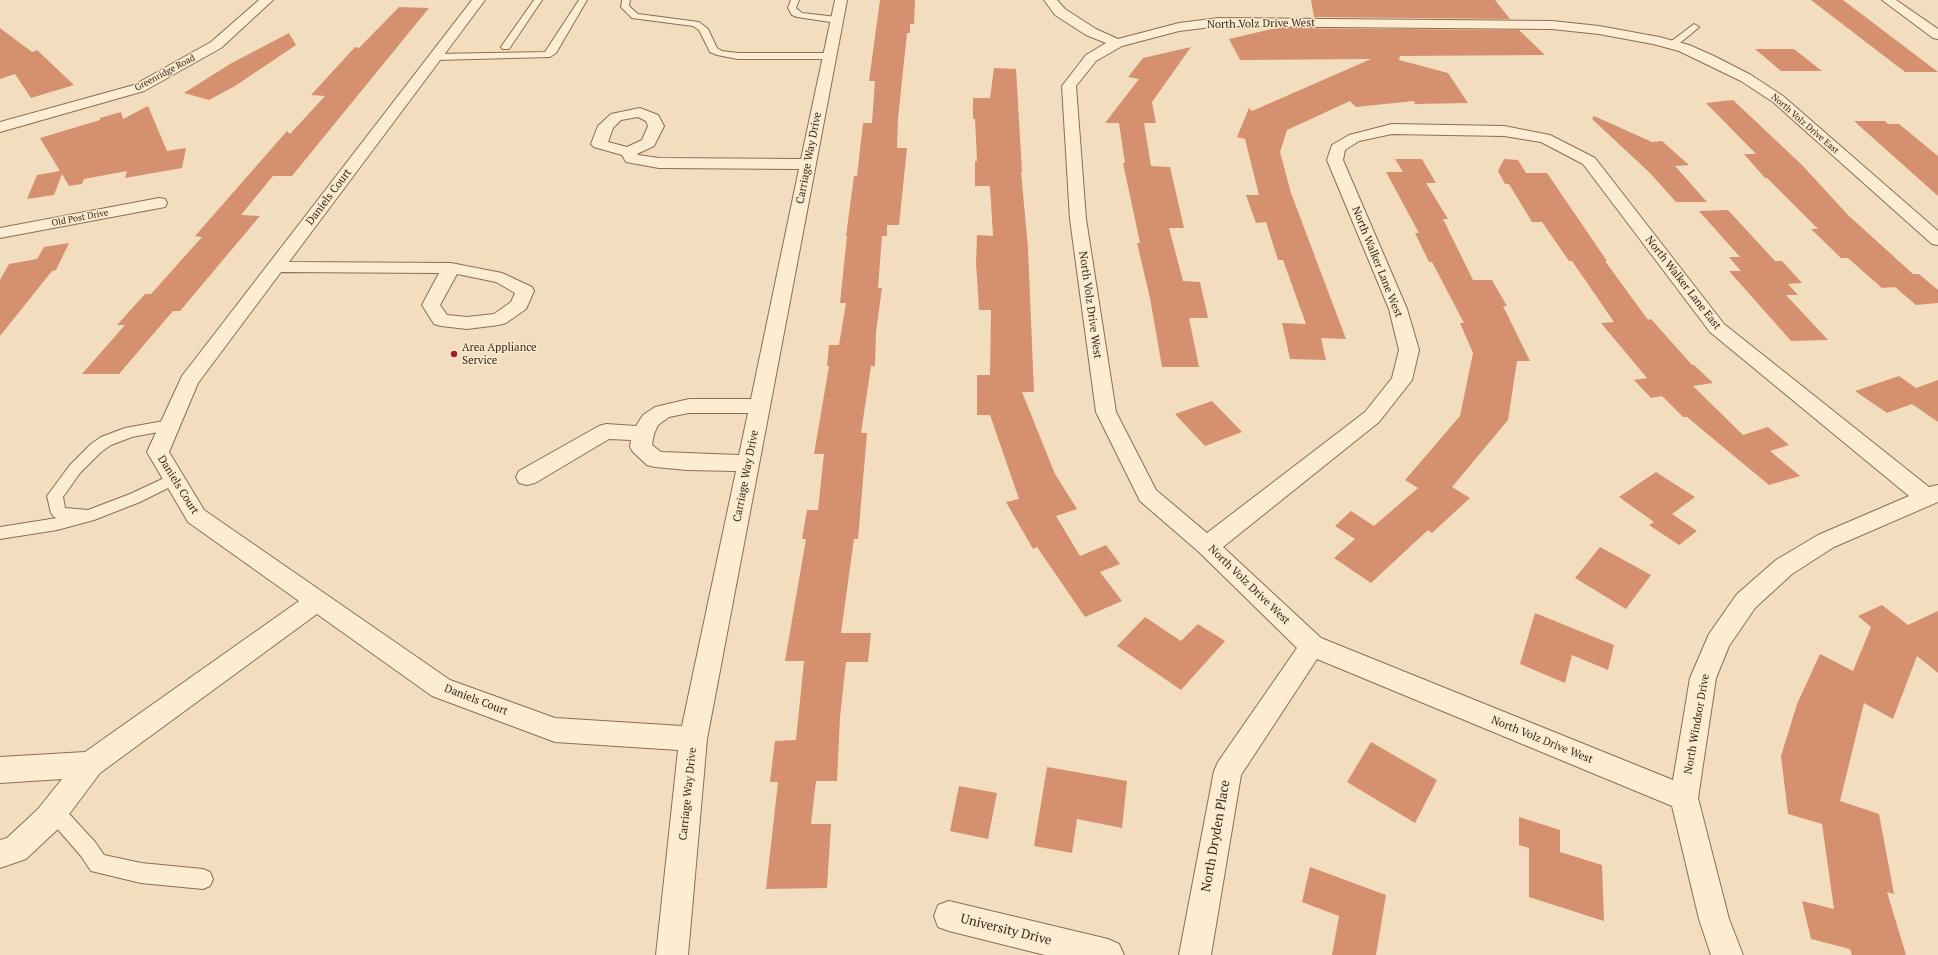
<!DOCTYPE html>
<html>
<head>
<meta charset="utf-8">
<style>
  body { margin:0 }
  canvas { display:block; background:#f2debe }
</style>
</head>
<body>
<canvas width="1938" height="955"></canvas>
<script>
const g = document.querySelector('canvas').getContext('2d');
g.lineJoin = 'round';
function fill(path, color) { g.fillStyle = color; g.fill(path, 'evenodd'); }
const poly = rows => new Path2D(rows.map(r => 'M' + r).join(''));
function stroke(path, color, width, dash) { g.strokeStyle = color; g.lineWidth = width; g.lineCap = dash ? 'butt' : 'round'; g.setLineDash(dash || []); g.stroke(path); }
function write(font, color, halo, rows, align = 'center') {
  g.font = font + ' "PT Serif",serif'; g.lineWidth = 3; g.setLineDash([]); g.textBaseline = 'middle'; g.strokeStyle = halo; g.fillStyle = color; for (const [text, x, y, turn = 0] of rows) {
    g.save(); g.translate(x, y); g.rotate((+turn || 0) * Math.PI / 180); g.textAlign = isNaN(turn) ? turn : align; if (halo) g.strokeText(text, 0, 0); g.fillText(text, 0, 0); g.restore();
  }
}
fill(poly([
  [880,0,915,0,914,24,910,24,910,33,907,33,898,119,897,148,907,148,899,225,887,225,887,236,882,236,878,288,882,288,876,332,875,366,871,366,861,433,867,433,858,539,854,539,841,633,871,633,868,662,846,662,840,717,837,781,816,781,811,824,831,824,827,888,766,889,778,782,770,782,775,741,796,740,804,661,785,661,806,539,802,539,807,510,818,510,824,454,814,454,829,366,827,366,829,345,839,345,846,303,840,303,847,236,846,236,854,176,857,176,863,123,872,123,875,81,869,81],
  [1311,0,1495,0,1510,19,1314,17],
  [1811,0,1843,0,1938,72,1905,72],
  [399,7,429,8,292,176,273,176,241,215,260,216,180,311,173,311,119,374,82,374,125,325,117,325,145,294,151,294,202,237,195,236,287,131,290,134,325,96,311,95,355,47,359,48],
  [0,28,32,52,37,50,74,85,31,98,15,74,0,79],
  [1276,28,1519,30,1545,55,1400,56,1399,60,1448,73,1468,103,1415,104,1414,101,1356,107,1350,101,1287,130,1280,152,1291,193,1346,339,1321,338,1326,360,1290,359,1282,323,1306,324,1283,260,1278,260,1266,222,1256,223,1246,195,1259,195,1245,139,1237,137,1249,108,1252,111,1371,59,1240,60,1229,39],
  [289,33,296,45,235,86,209,100,184,93,230,64],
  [1191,47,1152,102,1156,123,1144,123,1151,166,1170,167,1184,228,1169,228,1183,281,1200,282,1208,318,1189,318,1199,367,1162,367,1150,298,1137,243,1140,243,1123,163,1125,163,1119,123,1105,123,1139,79,1128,77,1143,58],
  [1755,49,1794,49,1822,71,1781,71],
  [994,68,1016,69,1022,172,1021,172,1028,248,1034,392,1022,392,1055,474,1077,509,1056,516,1080,556,1106,545,1120,564,1100,572,1122,601,1085,617,1037,547,1033,549,1006,502,1019,499,990,415,977,415,977,375,990,375,991,310,979,310,976,263,977,235,993,236,990,186,975,186,975,161,977,161,975,119,973,119,973,98,990,98],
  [1733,100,1802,165,1849,216,1913,274,1919,274,1938,290,1938,303,1916,305,1895,287,1882,288,1848,258,1841,258,1811,229,1818,229,1767,178,1765,178,1744,154,1756,154,1706,103],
  [148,106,167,151,186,148,182,168,125,178,127,171,84,179,82,184,69,186,62,174,54,195,27,199,37,175,60,171,40,138,100,120,100,118,121,112,123,119],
  [1594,116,1652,142,1662,141,1689,165,1675,166,1707,202,1676,202,1650,173,1592,119],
  [1854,121,1885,121,1888,124,1899,124,1938,156,1938,196],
  [1395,159,1422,159,1436,183,1426,183,1448,219,1443,219,1473,280,1492,280,1507,306,1503,306,1530,361,1517,361,1508,420,1452,487,1470,498,1432,533,1428,530,1371,583,1334,558,1355,539,1335,526,1351,511,1374,526,1418,488,1405,480,1460,416,1473,353,1460,323,1464,323,1432,262,1429,262,1415,233,1419,233,1386,172,1403,172],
  [1504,159,1518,160,1526,173,1547,173,1607,261,1605,261,1648,320,1651,319,1692,365,1694,365,1713,383,1693,386,1743,435,1768,427,1789,445,1770,451,1800,476,1769,485,1687,417,1683,417,1662,396,1651,398,1634,380,1647,378,1601,323,1614,322,1572,261,1569,261,1542,222,1532,222,1509,184,1505,184,1498,171],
  [1728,210,1775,261,1782,261,1802,283,1788,284,1798,295,1786,295,1828,340,1791,341,1729,271,1741,271,1729,257,1740,257,1699,211],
  [69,243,56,270,52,271,0,336,0,280,9,264,37,259,44,247],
  [1899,376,1916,388,1938,380,1938,422,1912,404,1887,413,1855,391],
  [1212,401,1242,432,1205,446,1175,414],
  [1656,472,1695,497,1672,514,1697,531,1679,545,1649,525,1654,522,1619,497],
  [1600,547,1651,575,1626,609,1575,578],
  [1882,605,1908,625,1938,611,1938,673,1917,656,1893,719,1864,703,1840,801,1879,814,1894,894,1887,892,1906,955,1852,955,1850,949,1811,939,1802,901,1834,909,1822,824,1788,814,1781,756,1797,704,1820,654,1853,671,1871,627,1858,616],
  [1535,613,1614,645,1608,670,1572,655,1565,683,1520,664],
  [1145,617,1181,641,1198,624,1225,641,1181,690,1117,646],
  [1371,742,1437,780,1415,823,1347,782],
  [1047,767,1127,781,1122,828,1077,819,1072,853,1034,846],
  [959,786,997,793,988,839,950,831],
  [1519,817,1560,830,1560,852,1602,865,1604,921,1529,897,1529,848,1519,845],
  [1310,867,1386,895,1376,955,1332,955,1339,916,1302,902]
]), '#d5906f');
const service = poly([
  [534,0,542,0,509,49,503,49,501,47,534,0],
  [579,0,587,0,556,53,550,57,436,60,431,57,436,54,545,52,579,0],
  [622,0,630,0,629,6,638,14,699,22,708,29,717,48,722,51,738,53,830,53,835,56,830,59,738,59,717,55,710,52,699,30,693,26,632,18,621,7,622,0],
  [791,0,799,0,796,8,802,13,837,17,841,20,837,23,797,17,792,15,788,8,791,0],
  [1694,24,1699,27,1697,29,1675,47,1669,47,1669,43,1694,24],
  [169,420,174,421,176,425,174,429,132,437,111,445,101,452,80,473,63,497,65,508,88,510,130,494,173,474,178,475,181,479,178,483,140,502,94,520,57,530,0,539,0,527,57,518,54,517,51,513,47,496,70,465,91,444,101,437,125,428,169,420],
  [54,802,61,805,95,842,104,855,141,863,203,869,210,872,213,879,210,886,203,889,141,883,91,871,81,856,47,817,44,811,47,805,54,802]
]);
const minor = poly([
  [259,0,273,0,221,48,144,91,0,132,0,122,134,85,211,42,259,0],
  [472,0,485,0,289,262,451,263,502,273,532,287,534,291,526,309,506,323,499,325,467,329,441,326,434,324,422,305,439,273,281,272,198,383,169,452,204,510,450,680,555,718,682,726,736,471,687,470,655,467,647,465,633,452,630,447,631,440,609,439,535,483,527,485,519,483,516,477,519,471,599,426,606,424,636,426,643,415,655,407,689,399,751,399,799,169,659,168,626,162,622,155,594,147,591,144,598,126,611,114,640,108,658,115,664,126,654,146,637,154,638,155,659,158,801,159,835,0,847,0,707,739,688,955,656,955,678,750,555,742,432,696,317,614,100,773,58,829,26,859,0,868,0,840,7,838,38,809,62,779,0,783,0,757,85,752,299,601,188,522,147,452,182,376,472,0],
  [638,117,646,121,648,126,642,140,627,147,608,142,613,128,621,120,638,117],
  [457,274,496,282,515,293,511,302,494,314,467,317,447,315,440,305,457,274],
  [689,413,748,413,739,455,661,452,652,445,654,434,658,425,669,417,689,413],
  [1044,0,1057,0,1065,9,1096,29,1118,39,1179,23,1219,18,1552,21,1599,26,1659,37,1689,45,1714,56,1751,75,1783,96,1938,231,1938,245,1932,244,1773,102,1741,81,1679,51,1653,44,1599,34,1552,29,1219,26,1179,31,1122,46,1096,61,1076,86,1086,219,1116,412,1156,490,1207,533,1365,412,1392,378,1399,350,1389,309,1327,160,1332,145,1349,135,1392,124,1504,126,1550,135,1595,158,1724,324,1929,487,1938,485,1938,502,1834,547,1792,574,1755,608,1729,646,1716,678,1698,798,1729,919,1743,955,1711,955,1699,919,1672,806,1317,659,1241,775,1211,955,1179,955,1214,771,1218,762,1297,648,1199,552,1140,501,1096,412,1070,219,1062,86,1086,55,1106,43,1086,35,1055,15,1044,0],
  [1392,134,1504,136,1541,142,1583,164,1710,332,1909,496,1818,535,1776,560,1737,594,1709,634,1690,678,1673,780,1321,638,1223,547,1379,422,1412,380,1419,350,1407,309,1343,160,1345,150,1359,141,1392,134],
  [1882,0,1896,0,1938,29,1938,39,1933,38,1882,0],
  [159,198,165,199,167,203,165,207,0,238,0,228,159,198],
  [949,901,1108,939,1119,944,1124,955,1045,955,949,931,938,927,934,916,938,905,949,901]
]);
stroke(service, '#8c6d55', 2);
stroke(minor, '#8c6d55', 2);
fill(service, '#fcecd2');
fill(minor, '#fcecd2');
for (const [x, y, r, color] of [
  [454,354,4,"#a21e2b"]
]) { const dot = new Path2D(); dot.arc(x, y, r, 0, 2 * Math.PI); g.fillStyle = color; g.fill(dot); stroke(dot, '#f9e9ce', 1.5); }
write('9px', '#3a271b', '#f9e9ce', [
  ["Greenridge Road",165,73,-28],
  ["North Volz Drive East",1805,124,41],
  ["Old Post Drive",80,218,-11]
]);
write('11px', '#3a271b', '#f9e9ce', [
  ["North Volz Drive West",1261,24,-1],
  ["Carriage Way Drive",809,158,-79],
  ["Daniels Court",329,197,-53],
  ["North Walker Lane West",1377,262,68],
  ["North Walker Lane East",1683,283,52],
  ["North Volz Drive West",1090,305,82],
  ["Carriage Way Drive",746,476,-79],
  ["Daniels Court",178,485,58],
  ["North Volz Drive West",1249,585,44],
  ["Daniels Court",476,700,21],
  ["North Windsor Drive",1697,724,-80],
  ["North Volz Drive West",1542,740,22],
  ["Carriage Way Drive",688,794,-84]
]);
write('11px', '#3a271b', '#f9e9ce', [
  ["Area Appliance",462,348],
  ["Service",462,361]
], 'left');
write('13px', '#3a271b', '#f9e9ce', [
  ["North Dryden Place",1216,836,-80],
  ["University Drive",1006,930,14]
]);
</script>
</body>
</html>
